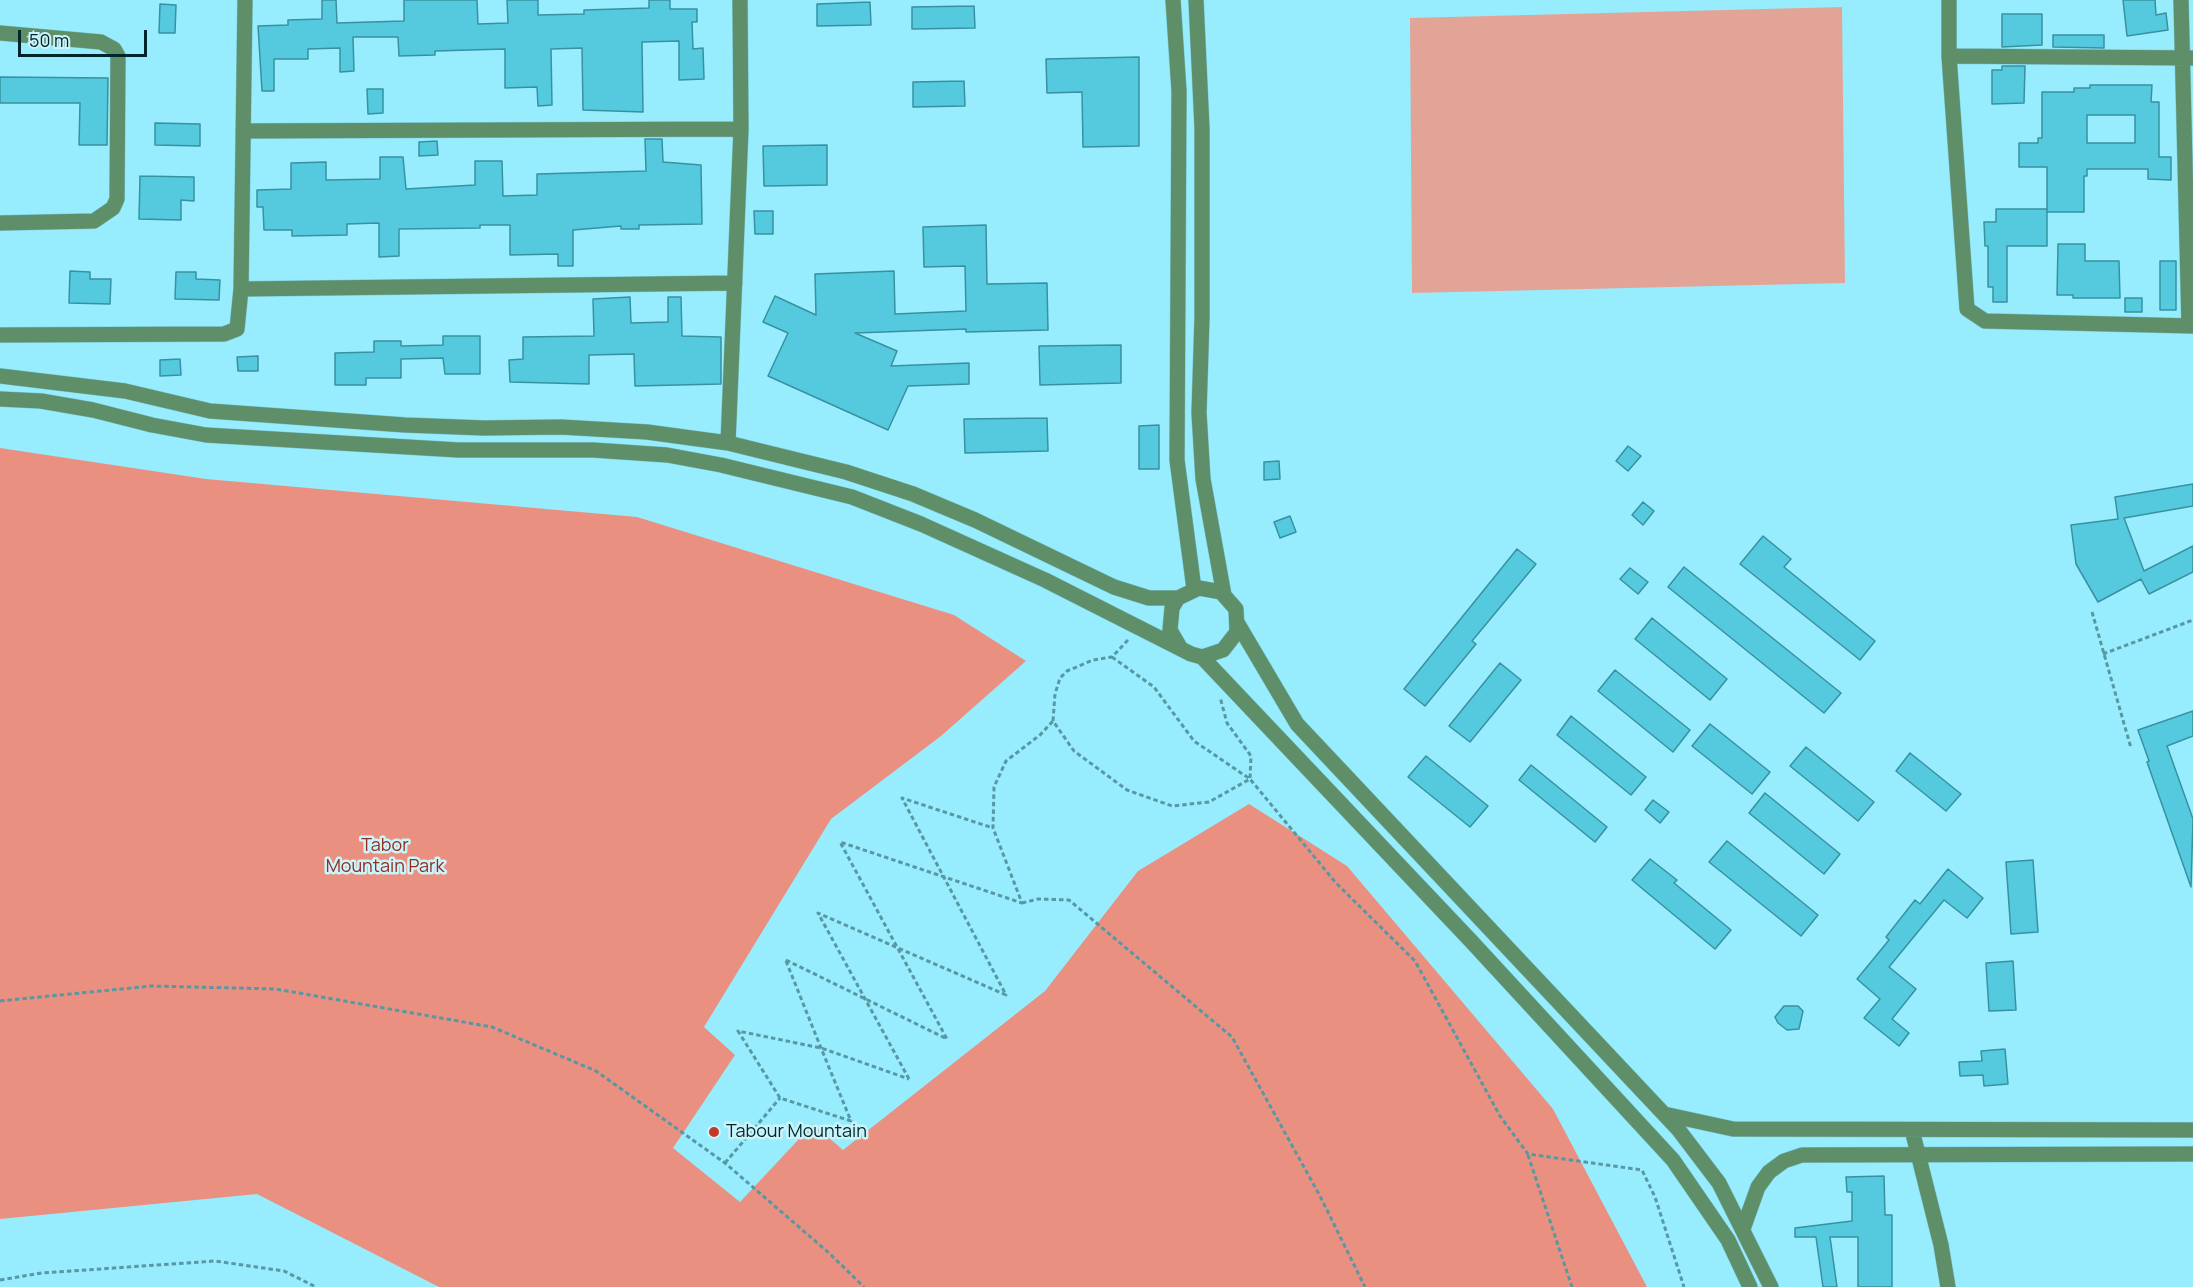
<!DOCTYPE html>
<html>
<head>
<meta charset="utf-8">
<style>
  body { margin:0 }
  #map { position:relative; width:2193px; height:1287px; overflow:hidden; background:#97edfd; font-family:Manrope,sans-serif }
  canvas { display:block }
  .scale { position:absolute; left:18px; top:30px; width:129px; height:27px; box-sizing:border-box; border:3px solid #00252b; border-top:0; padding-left:8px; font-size:18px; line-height:21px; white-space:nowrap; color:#00252b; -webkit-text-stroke:4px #caf3fa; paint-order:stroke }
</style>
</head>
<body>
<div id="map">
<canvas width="2193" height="1287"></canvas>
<div class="scale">50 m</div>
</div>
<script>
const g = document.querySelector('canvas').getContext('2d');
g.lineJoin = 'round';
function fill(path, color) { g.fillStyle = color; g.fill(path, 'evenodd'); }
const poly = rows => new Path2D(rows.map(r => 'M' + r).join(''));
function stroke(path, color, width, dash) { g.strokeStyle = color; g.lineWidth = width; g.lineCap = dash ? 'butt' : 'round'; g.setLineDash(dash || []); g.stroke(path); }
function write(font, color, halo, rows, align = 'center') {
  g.font = font + ' Manrope,sans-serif'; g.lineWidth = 5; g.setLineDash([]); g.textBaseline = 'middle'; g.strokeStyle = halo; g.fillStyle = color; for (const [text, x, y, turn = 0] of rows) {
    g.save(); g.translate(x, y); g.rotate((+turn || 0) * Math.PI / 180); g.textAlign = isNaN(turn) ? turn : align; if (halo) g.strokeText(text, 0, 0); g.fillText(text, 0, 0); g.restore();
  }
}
fill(poly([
  [1842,7,1845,283,1412,293,1410,18]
]), '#e3a498');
fill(poly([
  [0,448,206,479,637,517,954,615,1026,661,941,736,831,819,704,1027,735,1055,673,1148,740,1202,813,1124,843,1150,1045,991,1138,871,1249,804,1347,866,1553,1109,1647,1287,439,1287,257,1194,0,1219]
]), '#ea9081');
const building = poly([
  [322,0,336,0,337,23,404,21,404,0,477,0,478,24,508,23,507,0,538,0,538,15,584,14,584,10,649,8,649,0,670,0,670,9,697,9,697,22,692,22,693,49,703,48,704,79,679,80,679,41,642,42,643,112,583,110,582,48,551,49,552,105,538,106,537,87,505,88,505,49,435,51,435,55,399,56,398,37,353,37,354,71,340,72,340,48,308,49,308,59,274,59,274,91,262,91,258,26,288,25,288,20,322,19,322,0],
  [2123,0,2155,0,2156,15,2166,13,2168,30,2127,36,2123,0],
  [870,2,871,25,817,26,817,4,870,2],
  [160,4,176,5,175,33,159,33,160,4],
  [974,6,975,28,912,29,912,7,974,6],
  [2002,14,2042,14,2042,45,2002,47,2002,14],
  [2053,35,2104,35,2104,48,2053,47,2053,35],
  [1139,57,1139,146,1083,147,1082,92,1047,93,1046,59,1139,57],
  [2002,66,2025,66,2024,103,1992,104,1992,70,2002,70,2002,66],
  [0,77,108,78,107,145,79,145,80,103,0,103,0,77],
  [964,81,965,106,913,107,913,82,964,81],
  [2090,85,2152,85,2151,102,2159,102,2159,157,2171,157,2171,180,2148,179,2148,169,2087,169,2087,176,2084,176,2084,212,2047,212,2047,167,2019,167,2019,143,2038,143,2038,138,2042,138,2042,92,2074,92,2074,88,2090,88,2090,85],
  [2087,115,2135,115,2135,143,2087,143,2087,115],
  [367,89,383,89,383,113,368,114,367,89],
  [155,123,200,124,200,146,155,145,155,123],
  [645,139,662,139,663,162,701,165,702,224,639,225,639,229,621,229,621,226,573,230,573,266,558,266,558,254,510,255,510,225,480,225,480,228,399,229,399,256,379,257,379,223,347,224,347,235,292,236,292,230,264,230,263,207,257,207,257,190,291,189,291,163,326,162,326,180,380,179,380,157,403,157,406,189,475,185,475,161,502,161,503,196,537,195,537,174,646,171,645,139],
  [437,141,438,155,419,156,419,142,437,141],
  [827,145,827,185,764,186,763,146,827,145],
  [140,176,194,177,194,201,181,200,181,220,139,219,140,176],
  [1996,209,2047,209,2047,246,2007,246,2007,302,1993,302,1993,287,1988,287,1988,246,1985,246,1984,222,1996,222,1996,209],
  [754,211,773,211,773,234,755,234,754,211],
  [986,225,987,284,1047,283,1048,330,966,332,966,329,855,333,897,351,891,366,969,363,969,384,908,386,888,430,768,376,788,333,763,322,775,296,816,315,815,274,894,271,895,314,966,311,965,266,924,267,923,227,986,225],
  [2058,244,2085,244,2085,261,2119,261,2120,298,2073,298,2073,295,2057,295,2058,244],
  [2160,261,2176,261,2176,310,2160,310,2160,261],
  [70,271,90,272,90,279,111,279,110,304,69,303,70,271],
  [176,272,196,272,196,279,220,280,219,300,175,299,176,272],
  [630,297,631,323,668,322,668,297,681,297,682,336,721,337,721,384,635,386,634,354,589,355,589,384,510,382,509,360,523,359,523,337,594,336,593,299,630,297],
  [2125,298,2142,298,2142,312,2125,312,2125,298],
  [443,336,480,336,480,374,445,374,443,358,401,359,401,378,366,378,366,385,335,385,335,353,374,352,374,341,401,341,401,346,443,345,443,336],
  [1121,345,1121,383,1040,385,1039,346,1121,345],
  [258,356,258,371,238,371,237,357,258,356],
  [180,359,181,375,160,376,160,360,180,359],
  [1047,418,1048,451,965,453,964,419,1047,418],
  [1159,425,1159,469,1139,469,1139,426,1159,425],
  [1628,446,1641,456,1628,471,1616,461,1628,446],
  [1279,461,1280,479,1264,480,1264,462,1279,461],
  [2193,484,2193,506,2124,518,2144,571,2193,546,2193,572,2149,594,2141,579,2098,602,2076,564,2071,525,2118,519,2115,497,2193,484],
  [1643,502,1654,511,1643,525,1632,515,1643,502],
  [1290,516,1296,532,1280,538,1274,522,1290,516],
  [1763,536,1791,559,1784,567,1875,641,1860,660,1740,564,1763,536],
  [1517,549,1536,564,1472,641,1476,644,1425,706,1404,689,1517,549],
  [1684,567,1841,693,1824,713,1668,587,1684,567],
  [1630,568,1648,582,1638,594,1620,579,1630,568],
  [1652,618,1727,679,1710,700,1635,639,1652,618],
  [1500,663,1521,680,1470,742,1449,726,1500,663],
  [1615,670,1690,730,1673,752,1598,691,1615,670],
  [2193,711,2193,736,2167,746,2193,819,2191,887,2147,762,2149,761,2138,730,2193,711],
  [1571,716,1646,777,1631,795,1557,735,1571,716],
  [1710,724,1770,772,1752,794,1692,746,1710,724],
  [1806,747,1874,802,1858,821,1790,766,1806,747],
  [1910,753,1961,794,1946,811,1896,771,1910,753],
  [1426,756,1488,806,1470,827,1408,777,1426,756],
  [1531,765,1607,827,1595,842,1519,780,1531,765],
  [1765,793,1840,854,1824,874,1749,813,1765,793],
  [1653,800,1669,812,1660,823,1645,810,1653,800],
  [1727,841,1818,915,1801,936,1709,862,1727,841],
  [1650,859,1677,880,1674,883,1731,930,1715,949,1632,880,1650,859],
  [2033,860,2038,932,2011,934,2006,862,2033,860],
  [1948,869,1983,898,1967,918,1944,900,1889,967,1916,989,1892,1019,1909,1033,1899,1046,1864,1018,1880,999,1857,979,1889,940,1886,937,1915,900,1920,904,1948,869],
  [2013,961,2016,1010,1989,1011,1986,963,2013,961],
  [1784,1006,1798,1006,1803,1011,1799,1029,1787,1030,1778,1023,1775,1017,1784,1006],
  [2005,1049,2008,1084,1984,1086,1983,1075,1960,1076,1959,1062,1982,1061,1981,1051,2005,1049],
  [1884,1176,1885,1215,1892,1215,1892,1287,1858,1287,1858,1237,1830,1237,1837,1287,1823,1287,1816,1237,1795,1237,1795,1228,1852,1221,1852,1192,1847,1192,1846,1177,1884,1176]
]);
fill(building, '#55cade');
stroke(building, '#3891a0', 1.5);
const minor = poly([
  [1173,0,1179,91,1177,460,1194,589],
  [1196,0,1202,128,1202,318,1199,413,1203,479,1224,595],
  [1949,0,1949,56,1967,309,1985,321,2193,326],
  [2181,0,2189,326],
  [0,33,101,42,114,49,118,56,117,199,113,208,94,221,0,223],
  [1949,56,2193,58],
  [243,131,741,129],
  [241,289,735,283],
  [0,335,224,334,237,329,241,289,245,0],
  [0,376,125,391,210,411,405,425,484,428,561,427,647,432,728,443,846,472,913,494,975,520,1114,587,1149,598,1178,598],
  [0,399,41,401,93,410,152,425,206,435,458,450,593,450,667,455,721,465,852,497,921,524,1045,580,1191,654,1202,657,1223,650,1237,632,1236,609,1221,592,1199,588,1178,598,1172,608,1170,630,1181,649],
  [728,443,741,129,740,0],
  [1238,624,1297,724,1678,1129,1719,1183,1771,1287],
  [1202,657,1471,941,1673,1160,1728,1240,1750,1287],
  [1664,1114,1733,1129,2193,1130],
  [1912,1130,1941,1245,1948,1287],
  [1743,1229,1758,1187,1769,1172,1784,1161,1802,1155,2193,1154]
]);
stroke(minor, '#7cc9d7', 16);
stroke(poly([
  [2092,612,2131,748],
  [1128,640,1112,657,1093,660,1067,671,1060,678,1055,694,1053,721,1074,751,1127,790,1172,806,1209,802,1250,779,1251,756,1227,723,1220,697],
  [2103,654,2193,620],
  [1112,657,1154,687,1194,741,1250,779,1336,883,1415,961,1500,1116,1528,1154,1642,1170,1655,1197,1684,1287],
  [1022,903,1038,899,1069,900,1232,1037,1320,1196,1365,1287],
  [786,960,947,1039,840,842,1022,903,993,828,994,787,1006,761,1040,735,1053,721],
  [786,961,821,1048,851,1121,780,1098,738,1031,821,1048,909,1079],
  [0,1001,151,986,276,989,492,1027,596,1071,725,1163,829,1253,864,1287],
  [909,1079,818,913,1006,995,902,798,993,828],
  [1528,1155,1572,1287],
  [725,1163,780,1098],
  [0,1280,42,1273,215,1261,284,1271,316,1287]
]), '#5798a3', 3, [4.5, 3]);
stroke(minor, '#5f8f69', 15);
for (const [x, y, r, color] of [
  [714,1132,6,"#c43828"]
]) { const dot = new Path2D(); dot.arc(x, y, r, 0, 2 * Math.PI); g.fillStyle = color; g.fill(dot); stroke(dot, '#caf3fa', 2); }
write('18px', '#942c1f', '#caf3fa', [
  ["Tabor",385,846],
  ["Mountain Park",385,867]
]);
write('18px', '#00252b', '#caf3fa', [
  ["Tabour Mountain",726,1132]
], 'left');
</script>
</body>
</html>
